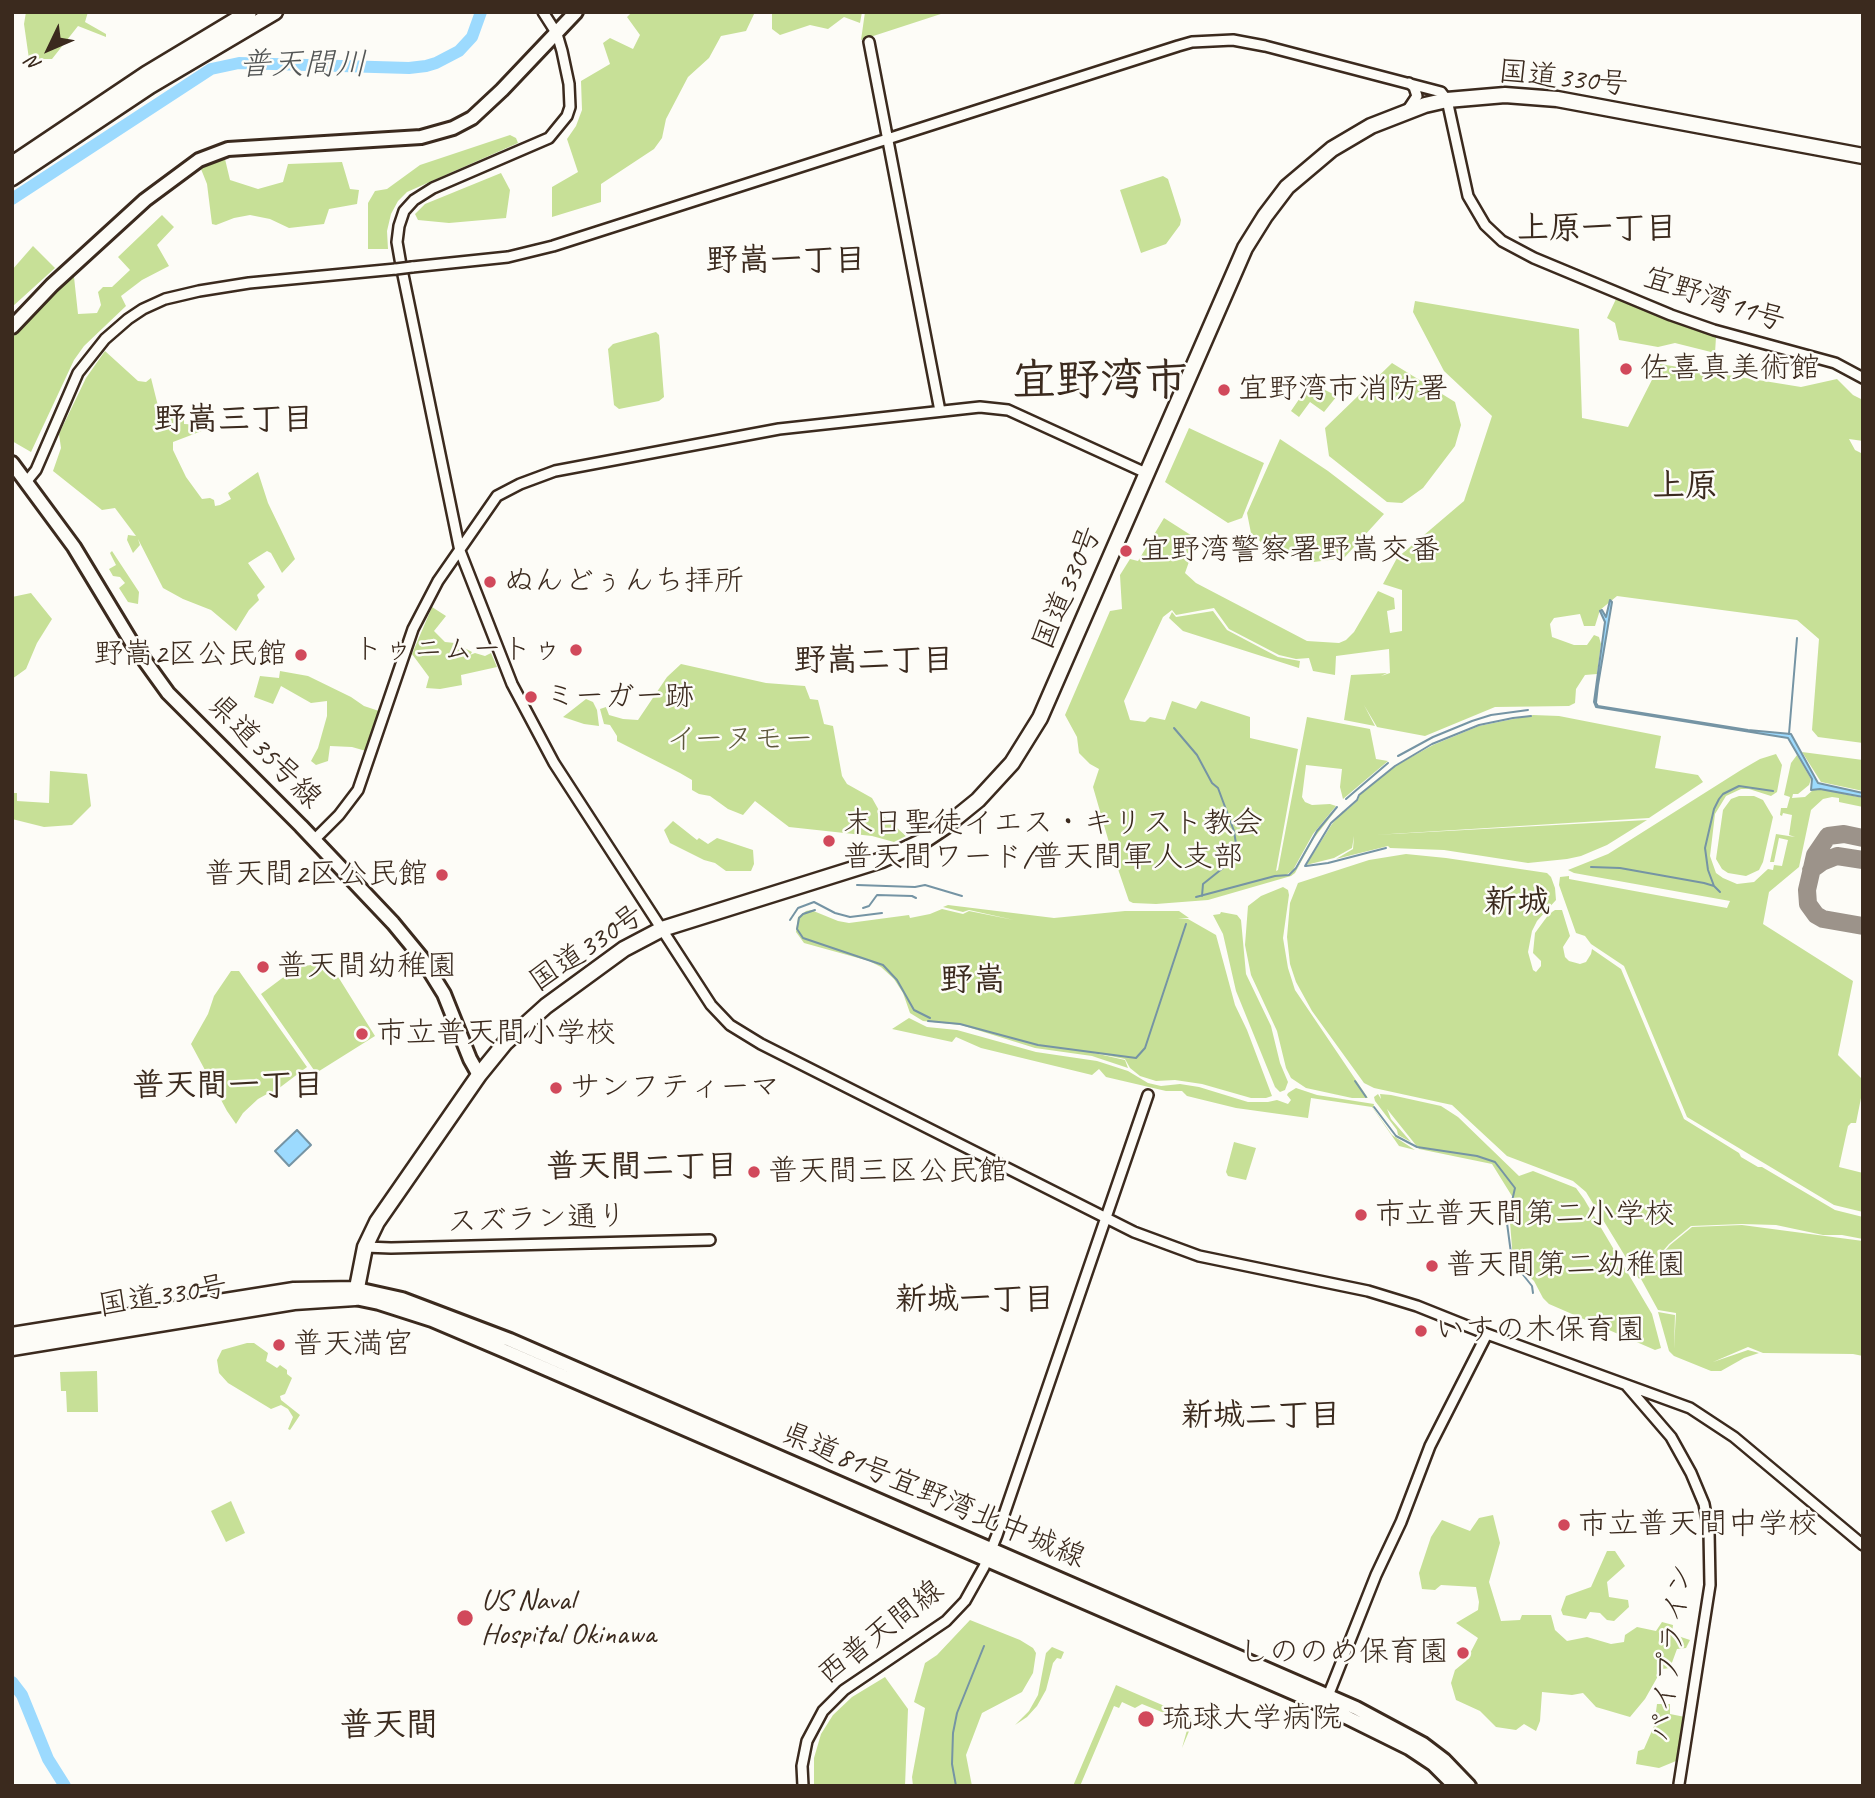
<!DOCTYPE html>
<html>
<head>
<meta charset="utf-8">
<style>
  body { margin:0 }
  #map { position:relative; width:1875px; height:1798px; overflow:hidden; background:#fdfcf7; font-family:Caveat,sans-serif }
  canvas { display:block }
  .frame { position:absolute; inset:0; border:14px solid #3b2a1e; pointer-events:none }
  .north { position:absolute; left:14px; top:14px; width:70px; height:70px; -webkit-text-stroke:5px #fdfcf7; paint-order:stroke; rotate:226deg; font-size:19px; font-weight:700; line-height:28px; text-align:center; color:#3b2a1e }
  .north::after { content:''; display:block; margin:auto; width:24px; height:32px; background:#3b2a1e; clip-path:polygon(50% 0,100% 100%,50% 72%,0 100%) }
</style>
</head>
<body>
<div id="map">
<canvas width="1875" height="1798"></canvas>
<div class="frame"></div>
<div class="north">N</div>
</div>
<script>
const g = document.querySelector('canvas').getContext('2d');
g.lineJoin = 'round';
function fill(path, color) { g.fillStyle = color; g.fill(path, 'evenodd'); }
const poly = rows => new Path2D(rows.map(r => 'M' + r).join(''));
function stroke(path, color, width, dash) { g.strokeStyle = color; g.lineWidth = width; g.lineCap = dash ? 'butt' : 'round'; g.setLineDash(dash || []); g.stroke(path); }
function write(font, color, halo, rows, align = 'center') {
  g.font = font + ' Caveat,"Klee One",sans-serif'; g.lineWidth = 5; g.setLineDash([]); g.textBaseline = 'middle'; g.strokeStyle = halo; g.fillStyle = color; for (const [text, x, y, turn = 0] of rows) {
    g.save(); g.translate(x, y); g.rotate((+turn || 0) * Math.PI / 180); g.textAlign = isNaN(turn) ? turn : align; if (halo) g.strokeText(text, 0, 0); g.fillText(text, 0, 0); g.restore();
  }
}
fill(poly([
  [26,12,88,12,85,22,106,34,106,37,78,26,52,59,29,59,24,24],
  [632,12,755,12,746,31,721,36,709,58,688,77,666,119,662,138,654,149,601,184,601,202,552,217,552,187,578,172,567,139,576,126,582,110,581,81,610,64,603,43,610,38,633,49,640,35,627,17],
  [772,12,862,12,860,23,844,17,828,29,810,25,780,35,772,29],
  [865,12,947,12,861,40],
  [510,135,516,138,518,143,407,192,398,201,391,214,387,231,388,249,368,249,368,203,375,191,387,189,420,165],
  [225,159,230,180,258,189,283,182,288,164,342,162,350,189,359,190,357,204,329,209,324,224,289,228,270,219,250,215,234,218,216,225,212,224,207,184,201,169,211,163],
  [501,173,510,190,506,218,449,223,418,220,415,214,425,204],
  [1163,176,1168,179,1181,220,1180,225,1166,244,1141,253,1120,190],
  [162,215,174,227,157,245,169,266,142,280,121,296,126,306,84,346,74,360,31,452,12,441,12,339,27,318,71,274,74,277,78,314,97,313,101,305,98,292,103,287,112,287,130,270,118,257],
  [33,246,55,268,12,307,12,270],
  [1616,299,1716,337,1715,353,1675,343,1658,347,1619,340,1615,323,1607,318],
  [1415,301,1579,329,1582,418,1628,427,1660,364,1801,387,1837,379,1853,395,1863,400,1863,441,1849,439,1855,450,1863,454,1863,743,1818,737,1812,730,1819,639,1797,620,1617,596,1600,610,1595,626,1584,626,1580,614,1554,618,1550,624,1552,637,1574,645,1587,645,1594,635,1599,637,1601,644,1597,674,1585,675,1576,689,1575,703,1569,706,1495,707,1425,736,1377,727,1364,705,1375,726,1344,720,1351,675,1387,673,1381,676,1390,673,1389,649,1336,656,1335,675,1313,671,1309,658,1296,659,1279,655,1229,629,1214,608,1176,615,1172,610,1163,617,1124,701,1130,720,1145,722,1150,717,1165,720,1172,701,1196,709,1201,701,1250,717,1250,738,1298,749,1276,871,1278,870,1307,717,1370,729,1376,759,1388,761,1343,799,1340,787,1342,769,1306,765,1302,797,1305,802,1312,805,1330,804,1336,806,1313,834,1293,870,1285,876,1289,876,1297,868,1317,831,1336,810,1314,838,1295,873,1291,876,1208,900,1156,904,1133,903,1129,901,1110,846,1093,787,1099,769,1090,764,1079,753,1077,737,1065,715,1110,611,1122,609,1120,575,1130,559,1138,561,1164,518,1197,539,1185,573,1196,583,1307,641,1339,643,1346,640,1354,632,1378,591,1394,598,1395,609,1387,611,1390,633,1402,631,1402,590,1383,584,1397,558,1464,501,1492,416,1444,371,1413,312],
  [656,332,659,335,664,397,659,401,619,409,614,405,608,349,613,344],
  [105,351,138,381,146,382,151,378,160,414,184,414,184,424,204,425,207,429,173,442,173,450,186,477,202,499,210,498,214,500,215,506,220,505,231,499,228,493,258,472,268,503,295,559,282,573,271,553,267,551,248,563,265,587,257,595,259,600,249,610,236,631,211,610,183,599,163,588,138,539,140,545,133,553,127,540,128,535,136,536,115,508,102,510,53,471,61,448,59,434,86,378],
  [1392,363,1455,402,1461,425,1455,446,1423,488,1402,503,1387,502,1329,456,1325,428],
  [1317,386,1337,396,1324,412,1310,402,1299,417,1291,411,1306,389],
  [1189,428,1264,463,1242,518,1228,523,1165,482],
  [1280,439,1328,471,1384,514,1344,558,1314,562,1262,543,1251,533,1247,513],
  [112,551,139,592,138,604,128,602,119,588,125,583,120,577,113,576,109,569,116,565,110,553],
  [31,593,52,619,37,643,26,669,12,679,12,597],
  [432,607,446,616,434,631,445,642,455,643,472,652,470,655,475,653,485,656,491,653,497,667,461,675,462,685,440,689,426,688,429,677,412,654],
  [1213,611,1227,630,1278,657,1300,661,1299,668,1183,631,1169,618,1172,612,1176,617],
  [681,664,766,683,805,686,810,699,818,700,824,724,833,726,842,776,847,784,872,798,881,814,906,836,894,842,872,836,789,827,755,801,743,815,728,809,710,796,699,794,692,790,692,780,680,773,617,741,617,736,610,725,604,724,600,709,606,707,609,715,623,719,638,720,667,677],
  [280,671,308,676,351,697,364,706,379,711,366,751,352,747,330,746,328,761,316,765,311,761,318,748,327,716,327,701,311,703,281,686,273,704,254,697,260,676,279,678],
  [586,699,593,702,597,710,599,726,584,724,563,717],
  [1533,715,1559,716,1661,736,1655,768,1698,775,1703,782,1649,818,1374,835,1647,820,1607,845,1581,856,1567,859,1528,863,1444,850,1390,848,1388,846,1336,859,1353,849,1354,836,1352,848,1334,858,1306,865,1332,824,1343,811,1347,810,1358,800,1359,795,1395,766,1433,745,1479,726],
  [1802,752,1863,760,1863,791,1821,782],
  [1776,754,1782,765,1777,792,1771,796,1749,789,1741,789,1726,796,1715,814,1710,856,1716,873,1723,878,1737,884,1754,882,1768,869,1773,870,1774,865,1782,866,1788,840,1779,838,1774,862,1770,862,1776,834,1795,837,1789,835,1792,815,1783,813,1782,816,1780,815,1781,808,1787,808,1790,797,1784,795,1791,763,1797,755,1811,779,1809,785,1798,794,1793,794,1792,798,1805,797,1813,790,1820,789,1863,798,1863,807,1839,802,1839,798,1832,797,1823,799,1811,810,1799,867,1769,892,1763,924,1853,981,1838,1055,1863,1080,1863,1088,1856,1123,1851,1123,1848,1126,1839,1167,1863,1173,1863,1212,1834,1205,1687,1117,1624,966,1591,944,1585,936,1576,933,1559,885,1560,877,1569,876,1569,879,1727,908,1730,901,1574,873,1568,870,1608,854,1741,770,1760,759],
  [50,771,87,774,91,806,72,825,44,827,12,819,12,793,17,793,17,801,49,803],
  [1739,796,1754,796,1763,800,1773,817,1763,862,1759,870,1746,876,1728,873,1722,869,1716,859,1723,810,1731,799],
  [673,821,697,840,699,838,708,844,717,838,753,850,754,864,751,871,726,871,715,863,704,860,670,843,664,830],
  [1406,854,1446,858,1547,873,1551,877,1555,888,1556,900,1537,921,1532,931,1528,952,1533,970,1536,972,1541,966,1541,961,1533,953,1535,933,1549,914,1555,910,1562,910,1570,936,1563,947,1565,957,1569,961,1580,964,1586,962,1591,954,1592,949,1621,969,1684,1119,1739,1153,1741,1157,1758,1167,1762,1167,1835,1210,1863,1217,1863,1239,1842,1235,1823,1235,1776,1225,1742,1224,1691,1226,1669,1244,1639,1279,1586,1192,1573,1181,1507,1156,1452,1105,1374,1088,1364,1083,1312,1011,1296,982,1290,964,1287,937,1290,903,1298,883,1369,860],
  [1283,887,1288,890,1289,895,1283,938,1288,968,1295,990,1368,1098,1352,1098,1306,1088,1291,1078,1286,1068,1277,1031,1251,975,1245,945,1248,906,1261,896],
  [948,905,1054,918,1125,911,1179,911,1189,918,1178,918,1188,919,1216,935,1235,1005,1247,1030,1272,1096,1266,1098,1251,1098,1202,1084,1175,1080,1156,1081,1140,1076,1130,1068,1125,1059,1085,1051,1125,1060,1128,1068,1092,1056,1035,1048,961,1025,923,1021,910,1013,903,993,894,979,881,967,869,961,804,943,796,932,798,917,806,911,811,910,838,921,849,923,909,915,910,918,930,914,942,909,963,914,969,911,1014,920,969,910,963,912,943,907],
  [1221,912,1237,915,1241,920,1246,974,1271,1026,1280,1063,1288,1082,1285,1090,1280,1092,1275,1087,1236,991,1223,934,1213,915,1220,914],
  [311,965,324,967,337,975,375,1036,316,1073,261,994,297,967],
  [231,971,239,971,307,1067,270,1095,267,1094,258,1099,243,1113,236,1124,227,1111,191,1044,208,1014,214,996],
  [909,1018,927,1027,957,1030,1036,1052,1097,1061,1128,1071,1148,1083,1161,1086,1180,1084,1199,1087,1248,1102,1268,1102,1277,1100,1288,1104,1291,1100,1287,1095,1288,1093,1296,1088,1317,1095,1374,1104,1373,1108,1392,1135,1415,1150,1399,1146,1372,1107,1311,1098,1308,1118,1236,1108,1187,1096,1182,1091,1166,1091,1106,1077,1099,1069,1092,1075,981,1048,956,1037,952,1042,892,1029],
  [1378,1094,1381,1099,1380,1094,1391,1095,1441,1106,1458,1117,1519,1176,1533,1171,1576,1188,1584,1199,1652,1314,1661,1348,1655,1350,1549,1304,1543,1298,1534,1281,1513,1260,1510,1222,1515,1201,1492,1164,1419,1149,1387,1109,1391,1119,1411,1142,1398,1135,1397,1130,1375,1101,1374,1097],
  [1234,1142,1256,1148,1246,1180,1228,1176,1226,1172],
  [1742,1225,1863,1241,1863,1356,1853,1354,1763,1353,1748,1347,1713,1362,1748,1350,1759,1353,1744,1358,1721,1371,1711,1371,1674,1356,1669,1351,1658,1312,1675,1315,1674,1349,1676,1313,1658,1310,1641,1279,1670,1245,1692,1227],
  [247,1343,254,1343,268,1353,266,1361,277,1368,280,1365,287,1370,287,1374,292,1378,285,1394,280,1396,281,1400,300,1415,290,1430,288,1429,293,1417,288,1409,281,1405,271,1409,228,1383,219,1373,217,1360,222,1350],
  [97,1371,98,1412,67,1412,66,1391,61,1391,60,1372],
  [231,1501,245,1533,226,1542,211,1511],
  [1493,1515,1500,1543,1489,1582,1501,1621,1520,1620,1522,1615,1551,1615,1555,1630,1567,1641,1587,1637,1611,1644,1624,1642,1625,1635,1637,1627,1656,1631,1662,1622,1673,1625,1672,1634,1690,1640,1686,1648,1677,1649,1670,1668,1662,1669,1645,1699,1630,1717,1596,1707,1583,1693,1572,1695,1542,1692,1540,1721,1536,1731,1524,1724,1516,1730,1496,1727,1480,1711,1456,1700,1451,1683,1455,1670,1466,1661,1478,1638,1456,1623,1478,1610,1479,1602,1476,1587,1441,1585,1435,1590,1422,1589,1419,1573,1431,1537,1442,1520,1470,1531,1479,1518],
  [1607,1551,1615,1551,1625,1566,1607,1582,1609,1597,1628,1600,1629,1607,1614,1621,1607,1620,1600,1613,1590,1612,1586,1619,1563,1615,1561,1610,1566,1596,1591,1587],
  [970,1620,1020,1640,1033,1648,1036,1653,1033,1673,1022,1692,982,1713,966,1755,972,1786,913,1786,912,1777,925,1708,914,1702,925,1663,937,1655],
  [1052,1647,1064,1652,1061,1659,1057,1658,1053,1663,1046,1690,1037,1706,1027,1717,1015,1725,1029,1711,1038,1695,1046,1653],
  [885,1677,908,1709,905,1786,814,1786,814,1758,821,1734,833,1715,852,1697],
  [1116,1685,1190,1717,1192,1724,1182,1748,1189,1723,1142,1704,1135,1708,1122,1702,1119,1708,1114,1706,1080,1786,1073,1786],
  [1657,1704,1670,1704,1670,1714,1685,1717,1676,1761,1659,1768,1636,1764,1638,1751,1644,1749,1654,1726]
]), '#c7e097');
const water = poly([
  [1610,600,1612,602,1598,685,1596,703,1598,706,1748,730,1791,734,1818,783,1863,793,1863,797,1820,789,1811,790,1812,779,1788,738,1596,707,1594,702,1605,622,1600,611,1602,610,1606,617,1610,600],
  [297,1130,311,1145,289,1166,275,1151,297,1130]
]);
fill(water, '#9cdafe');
stroke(water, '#7594a4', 2);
stroke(poly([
  [1174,728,1197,755,1212,783,1218,788,1234,831,1236,844,1228,864,1203,884,1202,896],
  [1789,734,1797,638],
  [1398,756,1433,737,1472,721,1491,715,1528,710],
  [1346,799,1388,763],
  [1305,866,1331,823,1357,800,1359,795,1395,766,1432,744,1479,725,1513,718,1531,716],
  [1306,866,1328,863,1386,848],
  [1591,867,1620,868,1704,883,1714,886,1720,892],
  [857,885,915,887,925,885,962,896],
  [1714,886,1708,870,1705,848,1714,809,1719,799,1723,794,1739,786,1773,791],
  [1196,897,1275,876,1289,875,1296,868,1317,831,1337,807],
  [863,908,869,906,877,895,912,896,916,898],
  [815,910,803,914,799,918,797,929,803,938,883,965,897,980,914,1010,930,1018],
  [790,920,798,908,814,902,835,913,850,917,882,913],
  [928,1021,960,1024,1038,1045,1136,1058,1145,1048,1186,924],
  [1355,1081,1366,1097],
  [1374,1107,1396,1136,1417,1147,1477,1156,1495,1162,1515,1188,1507,1223,1512,1261,1532,1286,1533,1293],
  [956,1786,952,1764,953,1733,957,1713,984,1646]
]), '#7594a4', 2);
stroke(poly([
  [12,199,211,69,239,63,409,68,426,66,436,63,459,51,472,37,481,12],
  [12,1682,22,1695,48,1759,65,1786]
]), '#9cdafe', 12);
stroke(poly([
  [1863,838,1844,834,1828,836,1815,855,1807,890,1808,904,1816,915,1823,919,1863,926],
  [1811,870,1822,862,1837,856,1863,860]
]), '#9c938a', 18);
const minor = poly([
  [543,12,557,34,562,51,569,84,570,107,567,116,549,138,433,188,414,200,404,211,399,226,397,242,401,265,460,551,512,684,554,763,711,1005,730,1025,761,1044,1134,1232,1199,1256,1368,1291,1417,1306,1487,1334,1690,1408,1734,1437,1863,1545],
  [869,42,940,411],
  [1409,83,1414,87,1417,96,1409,108],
  [412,267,508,257,553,246,1178,46,1192,42,1233,40,1265,46,1441,92,1447,100,1468,196,1485,225,1502,241,1534,258,1671,315,1714,330,1835,363,1863,378],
  [27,481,36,470,78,373,105,339,128,319,143,309,165,299,199,291,249,283,396,269],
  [314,840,339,815,358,790,413,629,438,581,497,496,520,484,555,471,779,429,980,407,1008,410,1146,473],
  [365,1247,391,1248,710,1240],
  [1627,1386,1671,1437,1691,1473,1704,1504,1709,1531,1710,1585,1679,1784],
  [1326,1701,1376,1575,1401,1522,1430,1446,1487,1334],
  [803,1786,802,1766,807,1741,823,1711,844,1690,946,1621,965,1601,984,1567,997,1535,1148,1095]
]);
const major = poly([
  [12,327,52,285,145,200,199,160,228,149,421,137,453,128,472,118,502,90,576,12],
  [12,463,74,547,132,643,168,693,301,826,393,923,421,957,444,994,470,1059,479,1075],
  [357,1289,402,1299,510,1340,1356,1708,1423,1744,1444,1760,1469,1786],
  [355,1298,379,1303,432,1320,505,1351,1324,1706,1409,1748,1433,1764,1455,1786]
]);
const highway = poly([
  [12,164,146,74,249,12],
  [12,178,150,86,275,12],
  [12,1335,294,1290,357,1289],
  [12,1348,294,1302,355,1298,365,1247,377,1222,479,1075,505,1043,546,1006,624,949,662,929,882,860,925,840,946,826,978,800,1012,763,1040,718,1245,248,1265,216,1287,187,1332,149,1371,126,1425,105,1447,100,1505,95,1557,99,1863,156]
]);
stroke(minor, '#3b2a1e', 14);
stroke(major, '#3b2a1e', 18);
stroke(highway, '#3b2a1e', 19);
stroke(minor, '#fdfcf7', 9);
stroke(major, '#fdfcf7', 12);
stroke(highway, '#fdfcf7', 14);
const minorBridge = poly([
  [396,269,412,267]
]);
stroke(minorBridge, '#3b2a1e', 14, []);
stroke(minorBridge, '#fdfcf7', 9);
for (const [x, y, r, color] of [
  [1626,369,7,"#d1495b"],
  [1224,390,7,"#d1495b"],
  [1126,551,7,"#d1495b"],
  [490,582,7,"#d1495b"],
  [576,650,7,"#d1495b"],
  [301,655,7,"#d1495b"],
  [531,697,7,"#d1495b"],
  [829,841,7,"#d1495b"],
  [442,875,7,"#d1495b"],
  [263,967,7,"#d1495b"],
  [362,1034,7,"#d1495b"],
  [556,1088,7,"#d1495b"],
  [754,1172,7,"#d1495b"],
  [1361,1215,7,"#d1495b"],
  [1432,1266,7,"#d1495b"],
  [1421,1331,7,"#d1495b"],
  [279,1345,7,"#d1495b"],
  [1564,1525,7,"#d1495b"],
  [465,1618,9,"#d1495b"],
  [1463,1653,7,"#d1495b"],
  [1146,1719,9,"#d1495b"]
]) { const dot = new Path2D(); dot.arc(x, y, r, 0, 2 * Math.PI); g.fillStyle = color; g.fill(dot); stroke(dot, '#fdfcf7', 2.5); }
write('30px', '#3b2a1e', '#fdfcf7', [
  ["国道330号",1563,79,6],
  ["宜野湾11号",1714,300,18],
  ["国道330号",1068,588,-67],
  ["県道35号線",264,752,45],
  ["国道330号",587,949,-34],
  ["スズラン通り",537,1220,-2],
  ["国道330号",163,1297,-9],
  ["県道81号宜野湾北中城線",933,1496,23],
  ["西普天間線",881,1633,-38],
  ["パイプライン",1672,1653,-83]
]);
write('30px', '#3b2a1e', '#fdfcf7', [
  ["佐喜真美術館",1640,369],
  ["宜野湾市消防署",1238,390],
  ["宜野湾警察署野嵩交番",1140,551],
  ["ぬんどぅんち拝所",504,582],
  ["トゥニムートゥ",562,650,"right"],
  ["野嵩2区公民館",287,655,"right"],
  ["ミーガー跡",545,697],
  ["末日聖徒イエス・キリスト教会",843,824],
  ["普天間ワード/普天間軍人支部",843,858],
  ["普天間2区公民館",428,875,"right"],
  ["普天間幼稚園",277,967],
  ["市立普天間小学校",376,1034],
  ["サンフティーマ",570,1088],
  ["普天間三区公民館",768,1172],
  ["市立普天間第二小学校",1375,1215],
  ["普天間第二幼稚園",1446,1266],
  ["いすの木保育園",1435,1331],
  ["普天満宮",293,1345],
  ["市立普天間中学校",1578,1525],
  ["US Naval",481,1601],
  ["Hospital Okinawa",481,1635],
  ["しののめ保育園",1449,1653,"right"],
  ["琉球大学病院",1162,1719]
], 'left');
write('30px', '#5e583c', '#fdfcf7', [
  ["イーヌモー",740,740]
]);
write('italic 32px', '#535656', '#fdfcf7', [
  ["普天間川",303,66]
]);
write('bold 32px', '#3b2a1e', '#fdfcf7', [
  ["上原一丁目",1597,230],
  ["野嵩一丁目",786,262],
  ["野嵩三丁目",234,421],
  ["野嵩二丁目",874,662],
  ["普天間一丁目",228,1087],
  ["普天間二丁目",642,1168],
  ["新城一丁目",975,1301],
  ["新城二丁目",1261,1417]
]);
write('bold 33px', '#3b2a1e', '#fdfcf7', [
  ["上原",1685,487],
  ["新城",1517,903],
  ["野嵩",973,981],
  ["普天間",389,1726]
]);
write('bold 44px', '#3b2a1e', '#fdfcf7', [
  ["宜野湾市",1100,382]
]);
</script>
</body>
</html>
